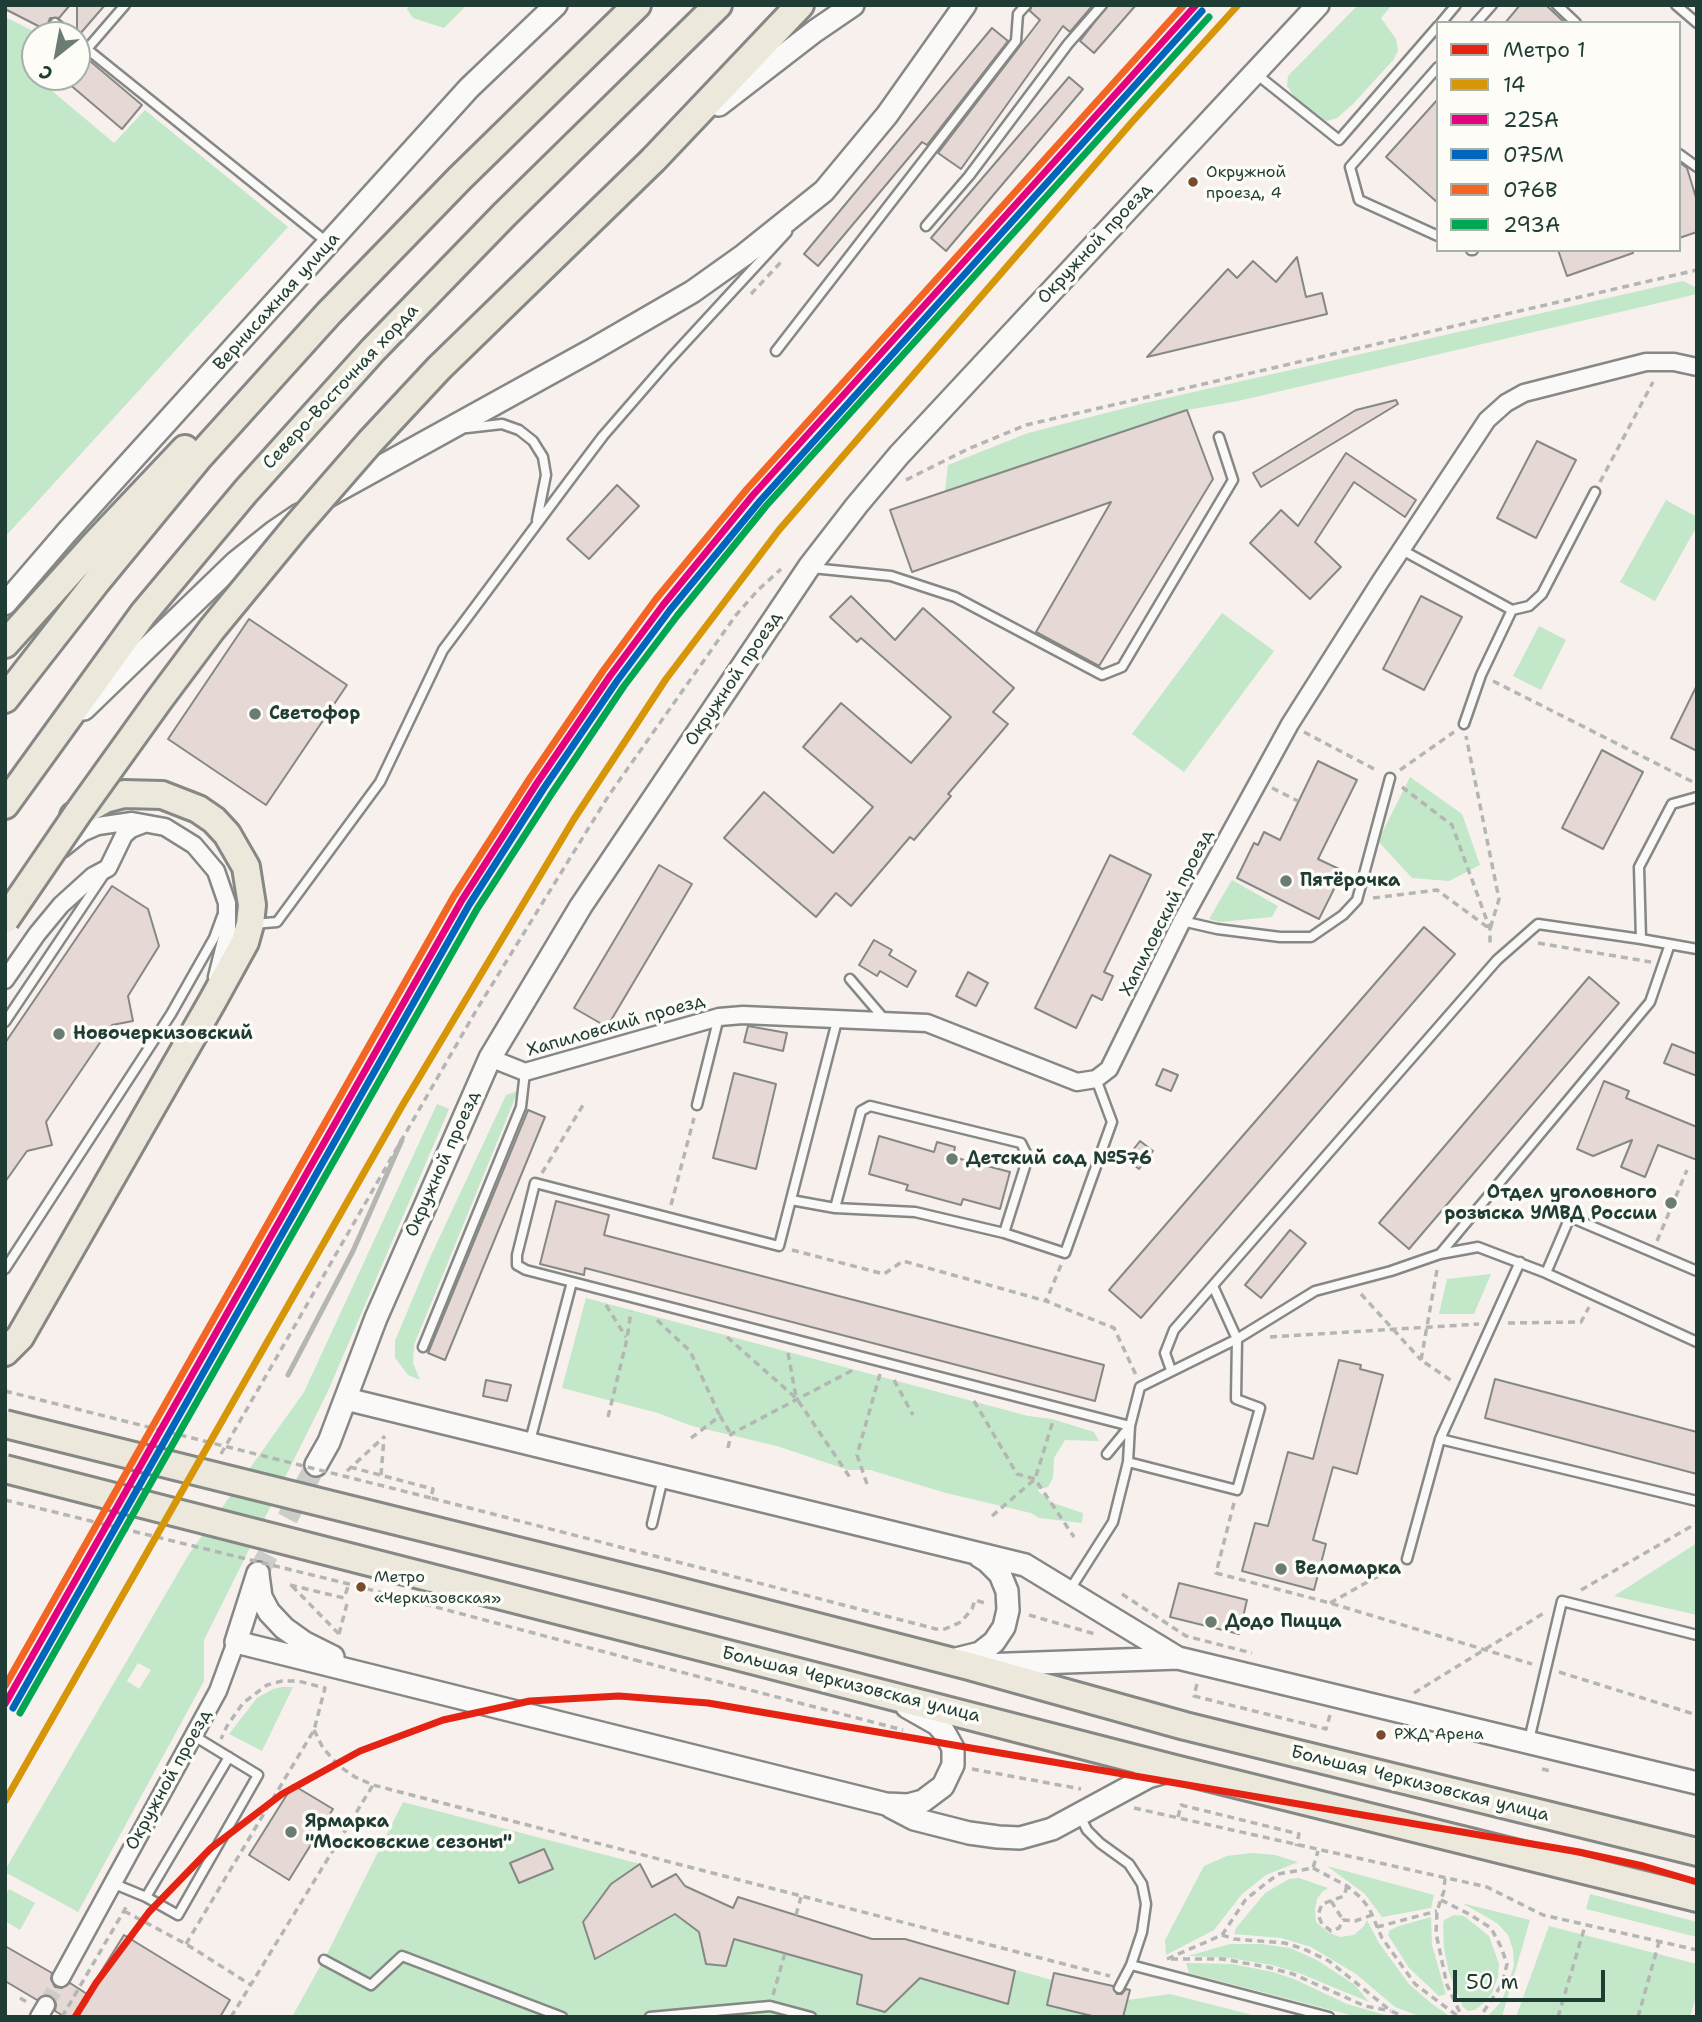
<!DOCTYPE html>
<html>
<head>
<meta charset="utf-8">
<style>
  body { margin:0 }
  #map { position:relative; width:1702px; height:2022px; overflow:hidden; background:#f7f0ed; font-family:"Shantell Sans",sans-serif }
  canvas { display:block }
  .frame { position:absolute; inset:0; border:7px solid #1f3d34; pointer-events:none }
  .legend { position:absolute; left:1436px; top:21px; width:245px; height:231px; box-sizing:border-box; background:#fdfcf7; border:2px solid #a4b0a9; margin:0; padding:9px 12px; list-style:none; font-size:21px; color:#1f3d34 }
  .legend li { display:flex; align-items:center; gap:14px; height:35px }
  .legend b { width:35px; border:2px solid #a4b0a9 }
  .north { position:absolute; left:21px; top:21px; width:70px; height:70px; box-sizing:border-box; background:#fdfcf7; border:2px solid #a4b0a9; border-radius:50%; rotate:211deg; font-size:19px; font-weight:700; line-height:28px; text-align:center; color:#1f3d34 }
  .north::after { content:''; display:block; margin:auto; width:24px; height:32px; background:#6b7c75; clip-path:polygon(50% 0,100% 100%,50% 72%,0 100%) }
  .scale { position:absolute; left:1453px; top:1970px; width:152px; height:32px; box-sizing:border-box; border:4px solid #1f3d34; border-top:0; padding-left:9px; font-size:21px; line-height:24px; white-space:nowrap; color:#1f3d34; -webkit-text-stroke:5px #fdfcf7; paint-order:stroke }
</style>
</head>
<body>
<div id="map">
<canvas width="1702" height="2022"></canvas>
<div class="frame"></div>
<ul class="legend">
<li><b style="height:9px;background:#e42313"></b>Метро 1</li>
<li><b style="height:9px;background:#d79608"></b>14</li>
<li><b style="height:9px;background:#e5007d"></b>225А</li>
<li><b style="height:9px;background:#0065bd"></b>075М</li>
<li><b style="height:9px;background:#f26522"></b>076В</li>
<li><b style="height:9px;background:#00a651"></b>293А</li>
</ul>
<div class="north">С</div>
<div class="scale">50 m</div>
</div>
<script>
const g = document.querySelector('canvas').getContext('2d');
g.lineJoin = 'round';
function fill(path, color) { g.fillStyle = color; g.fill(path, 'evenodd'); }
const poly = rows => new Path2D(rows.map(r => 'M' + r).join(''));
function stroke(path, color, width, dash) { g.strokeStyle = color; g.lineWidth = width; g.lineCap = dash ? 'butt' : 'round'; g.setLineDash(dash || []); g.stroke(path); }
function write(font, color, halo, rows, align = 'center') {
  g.font = font + ' "Shantell Sans",sans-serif'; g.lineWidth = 7; g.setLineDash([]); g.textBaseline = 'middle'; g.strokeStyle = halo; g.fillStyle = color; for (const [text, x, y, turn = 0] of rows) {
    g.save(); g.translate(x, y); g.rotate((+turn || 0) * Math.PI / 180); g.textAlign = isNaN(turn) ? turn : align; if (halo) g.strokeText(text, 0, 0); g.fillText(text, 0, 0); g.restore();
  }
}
fill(poly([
  [409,5,467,5,444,28,413,18,407,9],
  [1358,5,1392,5,1381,18,1396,39,1398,50,1394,59,1353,104,1337,118,1327,121,1307,114,1287,86,1288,76],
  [5,17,41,35,35,35,35,57,26,69,114,143,145,110,288,227,5,537],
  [1683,281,1697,288,1697,294,1238,401,1187,410,945,491,948,465,1028,433,1145,403],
  [1666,500,1697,517,1697,526,1655,601,1620,582],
  [1222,613,1274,651,1184,772,1132,734],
  [1539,626,1566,640,1541,690,1513,676],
  [1410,777,1462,814,1480,865,1449,881,1412,878,1378,841],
  [1232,880,1278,906,1272,917,1220,922,1209,919],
  [518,1091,414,1345,413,1363,420,1380,408,1375,395,1358,395,1341,428,1262,506,1095],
  [437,1104,449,1109,328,1391,204,1640,204,1681,78,1912,5,1872,5,1870,189,1554,304,1392],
  [138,1663,151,1670,139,1689,127,1681],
  [1491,1274,1474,1314,1439,1314,1447,1279],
  [586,1298,1028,1416,1052,1419,1094,1432,1099,1441,1065,1440,1054,1458,1053,1478,1048,1487,1039,1489,1038,1491,1053,1503,1083,1513,1082,1523,1039,1518,1031,1513,946,1493,870,1470,848,1470,777,1446,692,1426,658,1413,562,1388],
  [1697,1543,1697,1615,1614,1596],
  [282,1687,293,1687,262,1751,229,1734,257,1698,273,1689],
  [403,1802,640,1864,652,1887,676,1874,685,1886,733,1908,738,1897,872,1939,905,1939,1052,1980,1054,1973,1130,1990,1128,2000,1170,1994,1260,2017,292,2017,328,1952],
  [1251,1853,1275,1855,1298,1862,1266,1875,1242,1894,1214,1930,1166,1955,1165,1940,1204,1866,1227,1856],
  [1327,1866,1434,1895,1431,1908,1382,1917,1365,1894],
  [1299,1878,1328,1888,1322,1892,1317,1899,1315,1910,1316,1922,1329,1933,1340,1937,1354,1935,1364,1926,1367,1920,1379,1943,1409,1984,1432,2004,1451,2017,1422,2017,1395,2007,1356,1974,1311,1947,1281,1938,1234,1934,1236,1928,1265,1893,1289,1879],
  [9,1889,35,1903,20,1930,5,1921,5,1896],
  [1590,1894,1697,1922,1697,1937,1586,1909],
  [1462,1903,1530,1920,1502,2017,1487,2017,1501,2002,1509,1982,1514,1965,1513,1950,1508,1935,1497,1923],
  [1454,1915,1464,1916,1489,1936,1499,1964,1498,1977,1492,1993,1485,2002,1475,2010,1468,2011,1463,2007,1449,1973,1444,1949,1443,1925,1444,1920],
  [1431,1917,1432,1945,1446,1994,1439,1996,1409,1968,1388,1935,1390,1930,1399,1926],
  [1549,1926,1697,1964,1697,1993,1690,2017,1516,2017],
  [1230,1944,1261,1944,1290,1948,1317,1960,1355,1985,1369,2002,1299,1973,1272,1965,1230,1958,1188,1956],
  [1186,1963,1232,1964,1273,1972,1294,1979,1347,2004,1392,2017,1358,2017,1189,1973]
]), '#c3e7c9');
const building = poly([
  [5,5,70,5,59,18,50,18,48,23,51,28,48,31,5,9,5,5],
  [77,5,105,5,79,35,77,35,77,5],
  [1032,5,1093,5,1070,32,1063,26,961,169,938,153,1040,20,1030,11,1032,5],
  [1108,5,1136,5,1094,53,1080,41,1108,5],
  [1520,5,1546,5,1565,23,1505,23,1520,5],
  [992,28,1008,41,927,145,922,142,818,266,804,254,992,28],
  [77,50,142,105,122,129,61,77,77,77,77,50],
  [1069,77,1083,89,946,251,931,238,1069,77],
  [1438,99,1438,203,1386,157,1438,99],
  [1679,162,1687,168,1697,201,1697,232,1679,238,1679,162],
  [1558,250,1633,250,1633,253,1567,276,1558,250],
  [1297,257,1306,297,1322,293,1327,314,1147,357,1228,269,1237,278,1253,261,1276,282,1297,257],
  [1396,400,1398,404,1261,487,1253,473,1356,410,1396,400],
  [1187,410,1213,479,1099,666,1036,632,1111,502,912,572,890,510,1187,410],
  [1537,441,1576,460,1536,538,1497,518,1537,441],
  [1346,453,1416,500,1405,517,1354,482,1315,542,1341,567,1310,599,1250,543,1281,510,1298,526,1346,453],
  [617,485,639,506,589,559,567,539,617,485],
  [851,596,895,640,923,608,1014,688,993,712,1008,724,948,794,951,796,914,840,910,837,851,906,836,893,816,917,724,838,764,792,833,853,873,807,803,747,841,703,911,763,951,717,861,638,857,642,830,617,851,596],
  [1421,596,1462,617,1424,690,1383,669,1421,596],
  [249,619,347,685,266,805,168,739,249,619],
  [1697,685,1697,751,1671,738,1697,685],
  [1602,750,1643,772,1603,849,1562,828,1602,750],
  [1318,761,1357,780,1318,859,1339,869,1333,882,1337,883,1319,919,1237,878,1254,843,1258,845,1264,832,1280,840,1318,761],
  [1110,855,1151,875,1104,972,1113,976,1102,1000,1092,995,1076,1028,1035,1008,1110,855],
  [659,865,692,884,607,1027,574,1008,659,865],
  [112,886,148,909,159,946,128,996,133,1021,112,1025,46,1122,52,1145,27,1151,5,1182,5,1043,112,886],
  [1424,927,1455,954,1141,1318,1109,1290,1424,927],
  [874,940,892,950,889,955,916,971,907,987,880,971,877,976,859,965,874,940],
  [968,972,988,983,976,1006,956,996,968,972],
  [1589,977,1619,1003,1409,1249,1379,1223,1589,977],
  [748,1026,787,1033,783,1051,744,1042,748,1026],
  [1672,1044,1697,1054,1697,1076,1664,1063,1672,1044],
  [1163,1069,1178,1075,1171,1091,1156,1085,1163,1069],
  [734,1073,776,1084,756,1169,713,1158,734,1073],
  [1604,1081,1629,1091,1626,1098,1697,1127,1697,1160,1658,1145,1645,1177,1621,1167,1632,1140,1593,1156,1577,1149,1604,1081],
  [528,1110,545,1117,445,1360,428,1353,528,1110],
  [879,1136,934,1152,937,1142,955,1147,953,1157,1010,1172,1000,1209,963,1199,961,1205,906,1190,908,1185,869,1174,879,1136],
  [1140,1141,1153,1151,1139,1169,1126,1159,1140,1141],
  [556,1201,609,1215,604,1235,1104,1365,1095,1401,585,1268,584,1275,540,1264,556,1201],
  [1290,1230,1306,1243,1261,1298,1245,1285,1290,1230],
  [1339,1360,1361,1365,1360,1369,1383,1375,1357,1474,1333,1467,1313,1540,1326,1544,1314,1590,1242,1571,1255,1523,1268,1526,1288,1452,1313,1459,1339,1360],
  [1495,1379,1697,1432,1697,1474,1485,1418,1495,1379],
  [486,1380,511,1385,507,1401,483,1396,486,1380],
  [1179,1583,1247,1600,1239,1634,1170,1617,1179,1583],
  [293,1785,333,1809,289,1880,249,1855,293,1785],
  [544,1849,553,1869,519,1883,510,1863,544,1849],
  [640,1864,652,1887,676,1874,685,1886,733,1908,738,1897,872,1939,905,1939,1015,1971,1008,2004,920,1978,885,2012,857,2004,862,1975,734,1939,726,1966,706,1964,699,1932,675,1914,595,1959,583,1922,611,1884,640,1864],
  [124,1935,230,2000,220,2017,65,2017,55,2011,56,2004,52,1996,45,1995,37,2000,5,1981,5,1946,52,1973,51,1979,55,1987,62,1988,70,1983,87,1994,124,1935],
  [1054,1973,1113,1986,1117,1994,1122,1994,1126,1989,1130,1990,1123,2017,1096,2017,1047,2005,1054,1973]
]);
fill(building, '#e5d8d5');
stroke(building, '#868885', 2);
stroke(poly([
  [46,2005,61,1978]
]), '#ccccc8', 16, [16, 8]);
stroke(poly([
  [258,1573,316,1465]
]), '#ccccc8', 21, [21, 10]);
const service = poly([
  [1557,5,1576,23],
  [1676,5,1697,23],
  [55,23,70,35],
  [1441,23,1456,5],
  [1476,23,1492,5],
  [77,41,328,243],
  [87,49,125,5],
  [1438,67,1350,167,1359,200,1438,236],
  [1255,73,1339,140,1438,26],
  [1679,154,1697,167],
  [926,226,969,176,1068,44,1102,5],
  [1471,250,1473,250],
  [776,351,1016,41,1018,14,1026,5],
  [467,428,502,424,519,430,533,441,543,457,546,475,537,520],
  [1402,550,1512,610,1529,606,1542,594,1595,492],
  [812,568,891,576,955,597,1102,675,1122,667,1233,480,1219,437],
  [1464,724,1481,675,1512,610],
  [1182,921,1217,929,1280,937,1311,937,1343,915,1357,900,1390,778],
  [253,924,277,922,380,782,443,650,569,481,603,436,669,360,787,232],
  [1641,939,1639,867,1672,804,1697,797],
  [850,979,885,1020],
  [837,1021,779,1246,535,1183,517,1255,517,1265,526,1270,1130,1426,1107,1454],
  [5,1022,105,873],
  [697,1105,719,1017],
  [791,1200,835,1208,915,1212,1004,1233,1065,1253,1112,1122,1096,1079],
  [835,1208,861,1111,870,1106,1021,1143,1028,1157,1004,1233],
  [1440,1254,1478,1247,1546,1273,1697,1342],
  [5,1269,171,1014,214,938,222,916],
  [1546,1273,1570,1217,1697,1271],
  [423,1347,521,1107,525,1072],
  [1171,1370,1165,1353,1174,1330,1497,960,1538,924,1641,939,1697,949],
  [1440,1439,1697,1501],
  [530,1441,572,1282],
  [1128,1462,1237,1490,1260,1408,1236,1399,1237,1339,1213,1286],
  [652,1524,663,1478],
  [1407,1559,1440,1439,1520,1262],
  [1069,1591,1113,1522,1128,1462,1130,1426,1140,1387,1237,1339,1315,1291,1391,1271,1440,1254,1650,1002,1670,944],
  [1529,1740,1562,1601,1697,1635],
  [1080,1816,1087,1830,1100,1843,1129,1864,1142,1884,1146,1904,1142,1932,1131,1965,1119,1988],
  [112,1883,146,1897,178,1915,258,1775,194,1736],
  [146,1897,229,1757],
  [324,1960,371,1985,402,1956,562,2017],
  [1131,1965,1329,2017],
  [650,2017,770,2006,811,2017]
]);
const minor = poly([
  [62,849,82,833,98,826,132,821,165,827,194,845,216,871,227,903,227,937,217,977],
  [5,980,37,934,61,905,93,876,108,868,124,835,131,829,144,824],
  [490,1058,525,1072,719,1017,743,1015,927,1023,1077,1082,1096,1079,1109,1069,1182,921,1290,724,1380,582,1487,420,1506,403,1524,393,1646,362,1674,362,1697,367],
  [61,1978,218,1691,236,1642],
  [39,2017,46,2005]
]);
const tertiary = poly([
  [719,105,815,31,853,5],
  [326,497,592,350,692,292,744,255,824,191,887,115,965,5],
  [5,604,67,532,469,88,556,5],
  [84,709,235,563,274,532,299,515],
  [346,1399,1025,1565,1178,1658],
  [316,1465,329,1442,376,1318,490,1058,581,906,809,567,857,505,899,455,1318,5],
  [258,1573,236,1642,886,1804,908,1805,923,1801,943,1786,953,1765,953,1748,944,1732,937,1724,907,1707],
  [258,1575,261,1597,269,1612,284,1628,305,1643,333,1657],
  [956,1659,980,1653,994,1642,1004,1627,1008,1610,1007,1591,1000,1574,987,1561,979,1556],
  [982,1665,1178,1658,1697,1783],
  [891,1807,914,1819,969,1833,998,1837,1020,1838,1052,1829,1148,1777,1175,1769]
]);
const primary = poly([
  [653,160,800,5],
  [5,644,96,543,185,449],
  [5,699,97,581,199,457,329,313,460,178,637,5],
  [5,805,143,614,246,491,373,350,504,215,718,5],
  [5,1352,20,1337,212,1002,245,942,250,924,252,905,246,867,227,834,214,820,198,809,162,795,124,794,105,799,74,816],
  [655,1585,969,1666,1185,1726,1697,1852],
  [643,1632,1175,1769,1697,1898]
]);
stroke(service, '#868885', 13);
stroke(minor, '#868885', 21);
stroke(tertiary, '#868885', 26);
stroke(primary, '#868885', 32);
stroke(poly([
  [751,294,782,261],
  [906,480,968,449,1026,425,1697,270],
  [1600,482,1653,382],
  [1493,681,1695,783],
  [1304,732,1378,771],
  [1400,770,1454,732],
  [1402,787,1452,825,1490,929,1490,947],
  [1272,788,1298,801],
  [1373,898,1437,890,1490,929,1499,899,1466,736],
  [1538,943,1651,962],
  [542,1173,583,1105],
  [671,1205,694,1118],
  [1657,1241,1687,1170],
  [792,1250,884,1274,903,1261,1046,1301],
  [1061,1265,1046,1301,1114,1328,1136,1375],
  [1437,1270,1421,1360,1452,1381],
  [1361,1294,1421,1360],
  [606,1305,626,1337],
  [657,1320,690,1351,720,1416],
  [1508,1323,1581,1322,1589,1307],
  [727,1337,797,1399,851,1479],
  [1270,1337,1479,1324],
  [788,1353,796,1397],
  [894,1380,913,1415],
  [974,1401,1017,1474,1035,1479,1074,1537],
  [608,1417,627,1339,631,1311],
  [691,1438,720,1416,731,1434],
  [728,1448,731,1434,853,1370],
  [221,1454,477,1009,609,795,736,615,758,590,781,569],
  [350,1467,433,1489,431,1498,936,1629,945,1629,961,1622,972,1609,975,1600,988,1604],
  [347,1471,385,1436],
  [381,1475,384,1438],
  [867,1484,857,1455,880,1374],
  [1234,1503,1216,1573,1330,1603,1532,1664],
  [992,1516,1035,1479,1053,1421],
  [290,1585,344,1598,349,1584],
  [292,1586,339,1634],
  [1581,1590,1697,1523],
  [1122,1594,1186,1636,1252,1653],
  [1330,1603,1396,1566],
  [1029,1615,1095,1634],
  [339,1634,348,1600],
  [635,1660,903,1730],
  [1559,1672,1697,1715],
  [1197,1684,1194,1696,1326,1729,1330,1715],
  [1414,1693,1544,1613],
  [314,1730,323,1748,339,1766,355,1777,373,1785,1110,1976],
  [972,1769,1081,1789],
  [1542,1769,1551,1771],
  [1134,1808,1487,1887,1543,1915,1697,1950],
  [1178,1817,1181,1805,1299,1834,1296,1846],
  [1313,1868,1347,1886,1360,1897,1369,1908,1382,1938,1415,1984,1459,2017],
  [1445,1878,1444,1891,1437,1911,1436,1933,1447,1985,1462,2017],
  [1347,1886,1344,1896,1322,1904,1318,1915,1322,1924,1331,1931,1339,1928,1343,1920,1355,1921,1372,1915],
  [1441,1900,1469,1914,1491,1928,1501,1947,1507,1964,1502,1984,1480,2017],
  [1331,1901,1343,1920],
  [124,1911,186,1944,251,1985],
  [796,1915,801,1897],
  [1377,1927,1437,1911],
  [1222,1935,1234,1939,1285,1943,1304,1949,1329,1961,1391,2011,1405,2017],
  [186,1944,314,1730,325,1688,298,1681,282,1681,267,1685,243,1703,227,1726,221,1739],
  [1167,1959,1222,1935,1246,1899,1278,1874,1313,1868,1318,1851],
  [1171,1959,1222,1959,1267,1967,1293,1974,1365,2006,1391,2011],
  [773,1995,785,1953],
  [20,1998,27,2002],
  [84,2006,88,2000],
  [62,2017,128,1904],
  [231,2017,373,1785],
  [1558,2017,1585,1926],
  [1638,2017,1659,1942]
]), '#b4b6b4', 3.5, [7, 5]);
stroke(service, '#faf9f7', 8);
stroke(minor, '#faf9f7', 16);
stroke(tertiary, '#faf9f7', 21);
stroke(primary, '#ece8db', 26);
stroke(poly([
  [288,1375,353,1251,402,1140]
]), '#b4b6b4', 5);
const primaryBridge = poly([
  [5,920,78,813,159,700,212,629,296,527,370,442,439,368,653,160],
  [5,1424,655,1585],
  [5,1469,643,1632]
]);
stroke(primaryBridge, '#868885', 32, []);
stroke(poly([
  [5,1391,431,1498],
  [5,1500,349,1584,635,1660]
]), '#b4b6b4', 3.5, [7, 5]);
stroke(primaryBridge, '#ece8db', 26);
stroke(poly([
  [5,1801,402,1106,574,819,666,679,779,530,1132,122,1238,5]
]), '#d79608', 7);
stroke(poly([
  [5,1704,462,900,537,783,610,676,663,605,753,495,1196,5]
]), '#e5007d', 7);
stroke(poly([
  [13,1708,469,905,544,788,617,681,670,610,760,501,1202,11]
]), '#0065bd', 7);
stroke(poly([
  [5,1686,454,896,530,778,603,671,656,599,747,489,1184,5]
]), '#f26522', 7);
stroke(poly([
  [20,1713,477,909,552,793,624,686,677,616,766,506,1209,17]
]), '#00a651', 7);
stroke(poly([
  [75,2017,96,1983,149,1912,211,1848,282,1794,360,1751,443,1720,530,1701,619,1696,708,1703,1579,1852,1643,1866,1697,1882]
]), '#e42313', 7);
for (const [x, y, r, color] of [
  [1193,182,6,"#7a4b2a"],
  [255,714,7,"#6b7c75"],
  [1286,881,7,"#6b7c75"],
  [59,1034,7,"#6b7c75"],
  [952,1159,7,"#6b7c75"],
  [1671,1203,7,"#6b7c75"],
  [1281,1569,7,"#6b7c75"],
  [361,1587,6,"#7a4b2a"],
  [1211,1622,7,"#6b7c75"],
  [1381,1735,6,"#7a4b2a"],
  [291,1832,7,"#6b7c75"]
]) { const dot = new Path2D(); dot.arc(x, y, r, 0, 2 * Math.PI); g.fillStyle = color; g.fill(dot); stroke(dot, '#fdfcf7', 2.5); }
write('16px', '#1f3d34', '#fdfcf7', [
  ["Окружной",1206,173],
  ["проезд, 4",1206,194],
  ["Метро",374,1578],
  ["«Черкизовская»",374,1599],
  ["РЖД Арена",1394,1735]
], 'left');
write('18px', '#1f3d34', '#fdfcf7', [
  ["Окружной проезд",1095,244,-47],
  ["Вернисажная улица",277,302,-48],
  ["Северо-Восточная хорда",341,387,-47],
  ["Окружной проезд",734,679,-56],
  ["Хапиловский проезд",1167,913,-63],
  ["Хапиловский проезд",616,1026,-16],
  ["Окружной проезд",443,1164,-66],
  ["Большая Черкизовская улица",851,1685,14],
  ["Окружной проезд",169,1780,-61],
  ["Большая Черкизовская улица",1420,1784,14]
]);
write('bold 18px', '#1f3d34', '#fdfcf7', [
  ["Светофор",269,714],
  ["Пятёрочка",1300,881],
  ["Новочеркизовский",73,1034],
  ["Детский сад №576",966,1159],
  ["Отдел уголовного",1657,1193,"right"],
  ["розыска УМВД России",1657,1214,"right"],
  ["Веломарка",1295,1569],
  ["Додо Пицца",1225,1622],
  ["Ярмарка",305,1822],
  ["\"Московские сезоны\"",305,1843]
], 'left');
</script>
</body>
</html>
